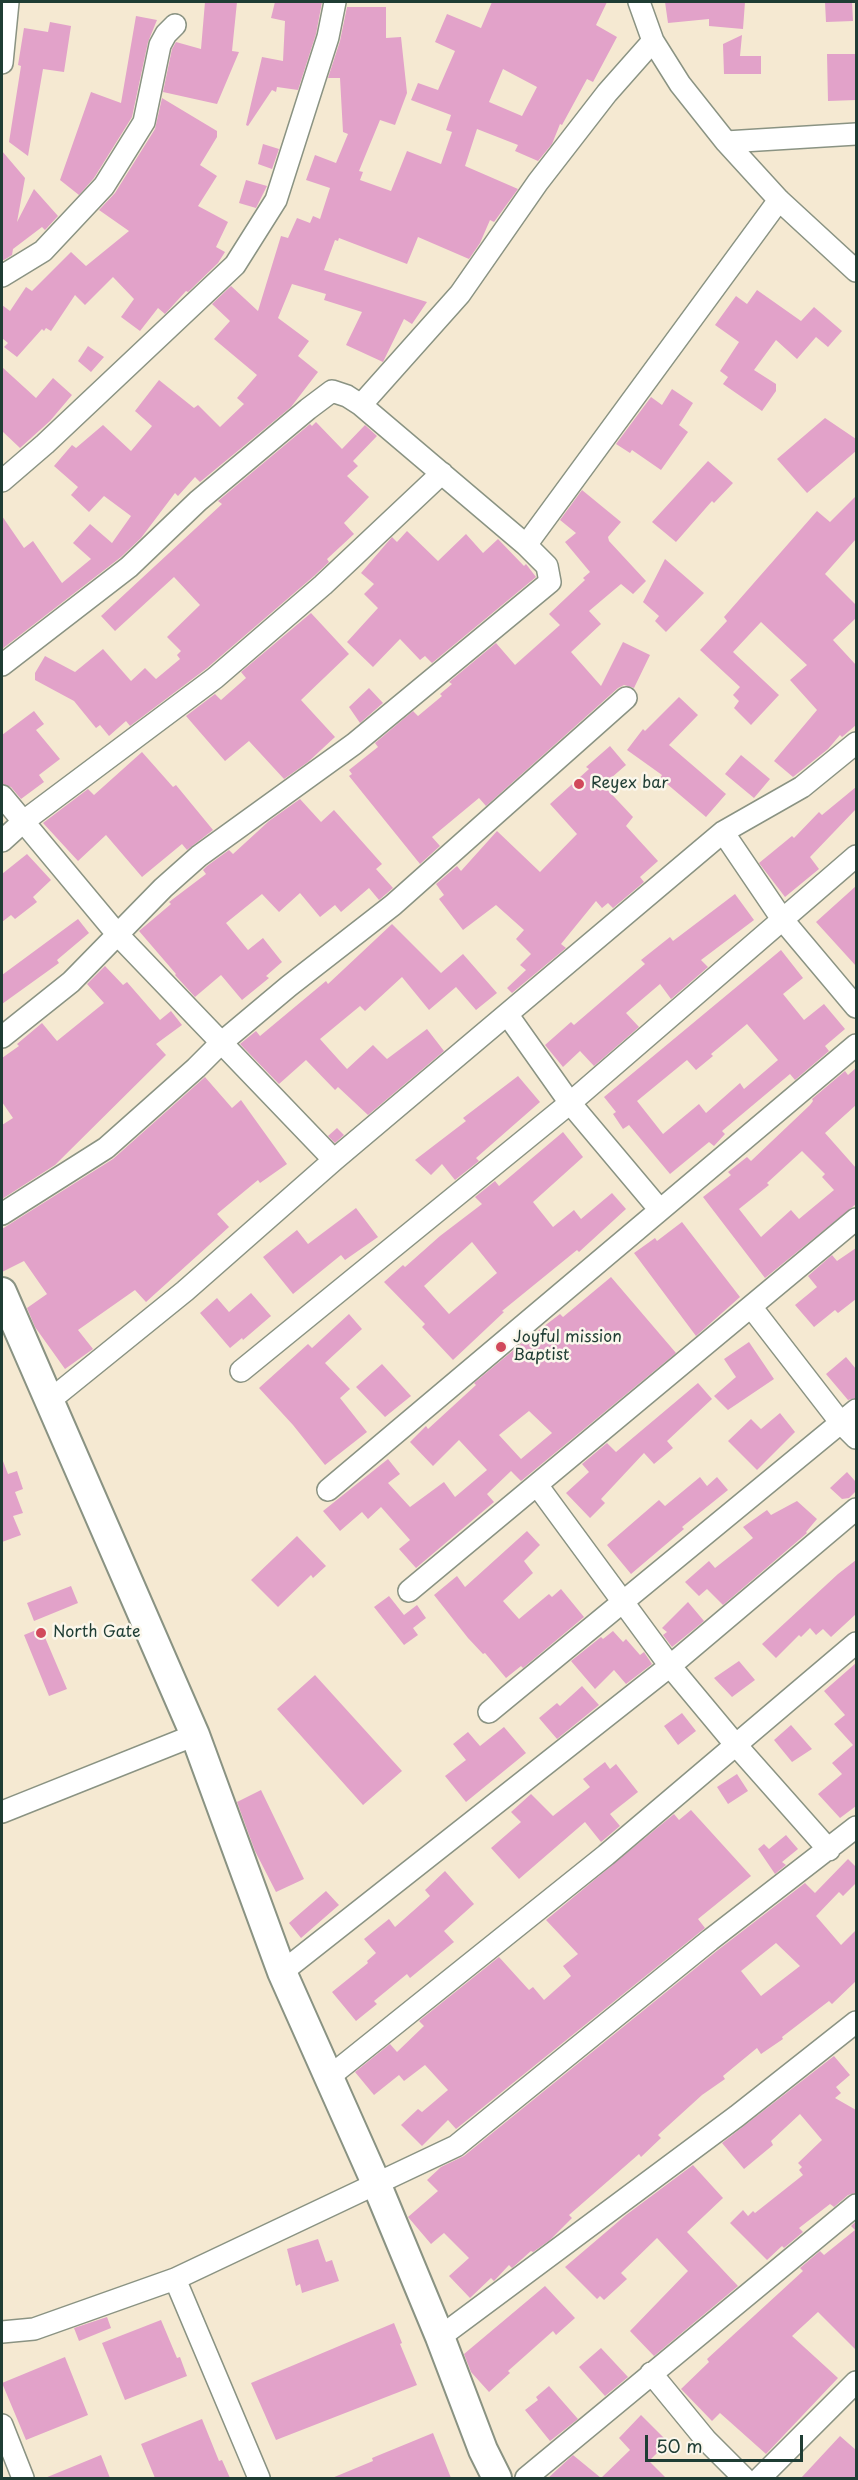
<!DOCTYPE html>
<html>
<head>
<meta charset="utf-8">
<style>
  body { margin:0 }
  #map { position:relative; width:858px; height:2480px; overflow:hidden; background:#f5e9d2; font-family:"Playpen Sans",sans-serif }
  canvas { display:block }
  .frame { position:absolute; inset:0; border:3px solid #1f3d34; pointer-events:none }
  .scale { position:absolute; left:645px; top:2435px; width:158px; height:27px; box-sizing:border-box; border:3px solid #1f3d34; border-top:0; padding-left:8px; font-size:18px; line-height:21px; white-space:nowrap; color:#1f3d34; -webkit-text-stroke:4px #fbf7ec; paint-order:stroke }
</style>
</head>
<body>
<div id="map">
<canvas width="858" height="2480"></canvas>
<div class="frame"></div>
<div class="scale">50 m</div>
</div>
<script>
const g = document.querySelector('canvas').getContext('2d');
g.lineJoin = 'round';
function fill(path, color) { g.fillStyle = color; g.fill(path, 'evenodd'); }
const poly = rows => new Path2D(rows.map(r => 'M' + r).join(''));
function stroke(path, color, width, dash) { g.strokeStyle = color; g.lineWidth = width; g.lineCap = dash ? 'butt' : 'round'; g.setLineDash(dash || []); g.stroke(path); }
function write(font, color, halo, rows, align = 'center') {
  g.font = font + ' "Playpen Sans",sans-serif'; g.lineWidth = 5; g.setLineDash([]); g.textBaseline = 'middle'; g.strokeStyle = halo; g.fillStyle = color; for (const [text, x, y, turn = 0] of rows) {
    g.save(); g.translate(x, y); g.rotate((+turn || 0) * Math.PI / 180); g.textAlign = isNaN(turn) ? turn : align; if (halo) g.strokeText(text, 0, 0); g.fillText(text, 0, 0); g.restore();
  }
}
fill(poly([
  [205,2,237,2,232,51,239,52,217,104,163,92,172,49,176,42,201,49],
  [275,2,322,2,316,34,298,90,277,87,276,92,272,90,248,126,246,125,262,57,283,61,285,21,271,18],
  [492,2,607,2,596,25,617,37,593,82,587,79,562,125,560,124,552,144,538,161,515,151,518,145,477,129,465,166,518,189,494,222,490,220,480,243,469,259,418,237,407,264,339,238,338,241,335,240,324,270,427,302,412,324,404,319,383,362,346,345,362,312,324,300,326,294,292,284,278,318,309,341,298,356,318,372,291,407,200,482,195,477,178,496,175,493,141,538,121,557,2,649,2,516,24,548,33,541,62,583,91,559,73,543,90,524,112,543,131,516,104,496,89,512,71,495,78,487,54,466,72,445,76,448,103,425,131,451,152,426,135,411,159,380,194,408,198,405,220,427,244,404,237,398,257,375,214,339,230,321,212,304,231,286,258,311,281,236,288,238,297,218,310,223,313,216,320,219,330,188,306,180,315,155,336,163,348,134,343,132,340,78,328,78,340,41,347,7,386,7,386,38,401,37,407,93,395,125,380,120,359,171,363,172,360,180,391,191,407,151,441,164,452,132,446,130,451,115,411,100,418,83,438,90,455,51,435,42,447,14,481,28],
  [503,69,537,87,522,116,489,102],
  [665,2,745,2,743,29,709,26,709,19,668,23],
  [825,2,852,2,853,21,826,22],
  [136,16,157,20,148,42,132,117,94,178,79,195,60,180,91,92,121,103],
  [50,22,71,26,64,72,43,69,28,156,9,142,21,66,18,65,24,28,48,32],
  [742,35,740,56,761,56,761,74,724,74,723,44],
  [827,54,856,54,856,100,828,101],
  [162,98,217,131,217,137,200,165,217,176,198,206,228,222,216,247,225,252,218,263,188,292,186,291,165,314,158,308,140,331,121,317,134,299,113,277,85,305,75,295,51,331,46,328,44,331,42,329,17,357,4,347,8,343,2,338,2,305,10,311,26,287,32,291,71,252,86,266,129,231,99,210,115,193,155,129],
  [263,144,279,149,272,169,258,164],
  [2,151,25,178,17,222,34,189,58,216,45,230,42,227,13,249,12,255,4,260,2,260],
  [246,180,267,186,256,208,239,203],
  [757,290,801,321,814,307,842,331,828,347,816,337,797,359,776,340,754,370,776,384,776,391,762,411,723,384,728,377,720,371,739,342,715,325,736,296,747,304],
  [88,346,104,357,91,372,78,361],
  [2,367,36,398,53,378,72,395,50,421,20,448,2,431],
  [672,389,693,403,679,425,688,432,661,470,632,450,630,453,616,444,651,397,662,405],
  [825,418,856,439,856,451,807,493,777,459],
  [316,422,342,449,365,425,377,436,353,461,358,466,347,476,369,497,344,523,354,534,327,559,329,562,314,576,207,668,130,726,126,721,109,736,100,725,96,728,74,701,35,680,35,673,45,656,75,672,103,649,131,681,145,668,156,679,180,659,177,655,181,651,167,637,200,605,174,577,115,631,101,616,222,504,218,501,310,424,312,426],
  [708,461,733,483,714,503,712,501,676,542,652,522],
  [582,490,621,522,608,537,609,541,646,581,633,594,621,584,589,611,601,624,571,652,601,686,623,642,650,655,634,688,624,685,618,688,486,806,479,798,432,837,440,846,420,864,349,776,352,774,349,770,378,747,375,743,413,711,418,716,442,696,440,694,452,684,449,682,496,643,515,665,560,625,549,614,585,580,583,578,590,572,565,542,576,533,560,520],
  [856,496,856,539,825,574,856,605,856,618,833,640,856,665,856,725,842,737,840,735,828,749,793,777,774,761,817,710,790,680,807,665,761,622,733,652,779,695,751,725,734,708,739,701,733,695,740,687,700,650,727,621,724,617,817,511,830,522],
  [407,531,438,561,466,534,483,553,498,539,524,566,526,564,536,577,432,663,425,656,420,660,400,639,373,667,347,642,378,608,364,594,374,584,361,573,392,537,397,542],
  [665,559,704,593,666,632,655,621,659,616,643,602],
  [311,613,349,654,301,700,335,737,308,762,284,779,249,741,225,761,186,716,215,694,221,700,246,678,241,672],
  [369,688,383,703,360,723,349,707],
  [679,697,698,715,669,745,726,794,706,817,660,778,662,775,627,750,643,729,645,731],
  [34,711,44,724,36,730,60,759,39,775,44,782,21,799,11,787,2,784,2,735],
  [610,746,626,765,603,785,633,817,626,826,658,861,640,877,644,882,613,908,608,903,602,908,596,901,561,944,566,948,512,993,507,988,526,970,520,965,531,954,516,939,524,930,496,905,463,930,439,899,444,895,436,884,457,866,461,871,497,831,540,872,577,834,550,804,589,769,586,767],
  [142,752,173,787,176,785,213,830,187,850,182,844,142,877,106,835,78,861,43,823,88,789,94,795],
  [741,755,770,779,754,798,725,774],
  [856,787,856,809,810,857,819,869,785,897,759,863,792,836,794,838,819,812,822,815],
  [300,799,321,822,334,810,382,864,376,869,393,888,379,900,369,888,341,912,335,905,320,917,300,893,279,912,262,894,226,923,248,950,263,938,282,962,266,976,269,978,242,1000,221,975,195,997,175,975,176,974,139,931,171,904,169,902,206,874,203,870,207,866,229,850,233,854,269,821],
  [27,854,51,880,33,897,37,902,15,919,11,915,2,922,2,874],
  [856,886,856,966,816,922],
  [735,894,754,920,701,960,708,967,671,999,660,984,626,1013,639,1027,594,1066,580,1051,563,1067,545,1045,571,1022,574,1025,645,964,641,960,670,937,673,941],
  [78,919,89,933,57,960,59,963,2,1004,2,975],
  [392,924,441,973,463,954,497,993,476,1010,456,987,429,1010,402,977,365,1011,360,1006,320,1039,347,1069,373,1045,387,1059,427,1029,444,1051,368,1115,338,1087,335,1090,306,1060,279,1084,240,1044,256,1031,260,1036,326,981,328,984],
  [781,950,803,978,783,994,804,1020,824,1004,845,1029,825,1046,829,1051,795,1080,790,1074,722,1131,725,1134,714,1146,709,1142,670,1174,629,1125,623,1129,613,1114,616,1112,604,1097],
  [747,1024,778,1060,744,1089,740,1083,706,1113,699,1104,663,1134,637,1101,687,1060,696,1070,713,1056,711,1054],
  [105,966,123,985,127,982,160,1020,171,1011,182,1025,156,1044,166,1055,55,1165,2,1199,2,1125,13,1118,2,1102,2,1058,19,1046,17,1044,42,1023,57,1041,104,1003,87,984],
  [856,1068,856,1105,825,1133,856,1168,856,1204,765,1278,703,1197,731,1175,728,1172,747,1157,751,1161,810,1105,813,1101,812,1099,845,1071,848,1075],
  [802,1151,825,1174,822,1177,834,1190,799,1219,791,1210,761,1237,739,1209,769,1185,767,1183],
  [518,1076,540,1102,476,1158,479,1161,455,1180,442,1164,431,1175,415,1160,466,1121,463,1118],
  [205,1077,232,1108,241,1100,287,1164,260,1183,258,1180,217,1214,229,1227,146,1302,135,1290,78,1330,93,1349,65,1369,35,1327,27,1308,47,1294,24,1261,2,1272,2,1229,113,1159],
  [337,1128,344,1135,335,1143,328,1136],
  [563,1132,583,1157,533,1202,553,1227,574,1210,581,1219,612,1193,626,1209,579,1252,577,1250,502,1311,504,1312,453,1360,422,1327,425,1324,384,1282,403,1265,405,1267,440,1236,482,1204,475,1197,495,1181,499,1186],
  [472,1242,497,1273,449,1314,424,1286],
  [356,1208,378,1237,345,1260,341,1255,293,1294,263,1257,297,1230,308,1244],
  [682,1222,740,1297,696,1336,634,1253,655,1238,657,1241],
  [856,1248,856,1299,838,1313,835,1310,814,1327,795,1305,817,1287,808,1276,832,1255,837,1261],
  [611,1277,676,1353,521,1481,511,1471,487,1494,494,1502,416,1568,399,1549,410,1540,381,1507,368,1519,362,1512,340,1531,323,1511,388,1459,400,1474,388,1483,410,1507,444,1482,455,1497,487,1470,459,1440,433,1466,410,1442,426,1426,428,1429,476,1385,474,1383,522,1343,560,1314,563,1317],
  [529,1411,552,1433,521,1459,499,1435],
  [251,1293,271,1316,243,1340,242,1338,230,1348,200,1313,217,1298,229,1312],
  [349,1314,362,1329,325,1363,350,1389,340,1398,367,1432,325,1465,293,1425,259,1388,308,1344,312,1348],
  [749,1342,774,1379,728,1410,714,1396,736,1377,724,1359],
  [846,1357,856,1369,856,1398,848,1400,826,1374],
  [382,1364,411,1396,385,1417,356,1387],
  [698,1383,712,1399,667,1441,673,1448,654,1464,644,1453,601,1499,605,1503,590,1518,566,1493,589,1472,582,1464,607,1443,616,1452],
  [780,1413,795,1432,757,1470,728,1441,751,1419,761,1429],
  [2,1461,3,1461,8,1474,17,1471,23,1489,15,1492,23,1513,13,1516,21,1535,2,1542],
  [847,1472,856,1482,856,1491,849,1498,842,1499,830,1488],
  [700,1477,707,1486,717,1477,728,1490,682,1527,684,1529,631,1574,607,1545,659,1500,665,1506],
  [797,1501,817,1519,806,1532,807,1533,723,1605,707,1589,699,1596,685,1582,709,1561,715,1568,753,1538,743,1527,767,1510,771,1515],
  [527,1531,540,1545,524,1561,533,1573,503,1601,519,1619,549,1594,552,1597,561,1589,584,1617,523,1668,521,1666,506,1678,485,1653,483,1654,468,1638,434,1595,457,1576,465,1587],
  [297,1536,326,1566,313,1578,311,1575,278,1607,251,1580],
  [856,1560,856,1614,831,1637,823,1629,816,1635,810,1628,801,1637,799,1635,776,1658,762,1644,838,1574],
  [71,1586,78,1603,34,1621,27,1603],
  [389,1596,404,1615,417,1605,426,1618,413,1628,418,1635,404,1645,374,1607],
  [688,1602,704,1621,672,1647,663,1635,667,1632,662,1628],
  [41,1628,67,1689,49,1696,24,1635],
  [613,1631,623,1642,626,1639,640,1655,644,1652,652,1664,626,1684,614,1670,595,1689,571,1661,601,1637,603,1639],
  [739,1661,755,1680,732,1697,714,1678],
  [856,1663,856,1806,840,1818,818,1794,842,1774,832,1763,853,1745,834,1724,845,1715,824,1691],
  [315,1675,402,1771,363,1805,277,1709],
  [582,1686,599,1705,557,1739,539,1718,557,1703,560,1706],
  [682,1713,696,1731,678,1745,664,1726],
  [791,1725,812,1749,792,1762,774,1740],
  [504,1727,526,1753,466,1802,445,1776,466,1760,453,1744,468,1732,480,1746],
  [605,1762,610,1769,616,1764,638,1792,610,1814,620,1826,601,1842,585,1822,519,1879,491,1848,521,1822,511,1812,531,1794,553,1816,590,1787,583,1779],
  [737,1774,748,1791,728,1804,717,1787],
  [261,1790,304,1879,276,1892,255,1851,237,1802],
  [691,1810,751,1876,698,1919,705,1928,456,2129,448,2120,422,2146,401,2125,418,2109,422,2112,448,2090,425,2065,404,2081,399,2075,374,2095,355,2072,390,2044,397,2052,424,2026,419,2021,499,1957,529,1990,533,1987,544,2000,571,1976,563,1966,578,1954,546,1920,674,1814,679,1820],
  [786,1835,798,1849,782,1862,786,1865,775,1874,758,1849,764,1844,769,1849],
  [848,1859,856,1867,856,1883,843,1896,839,1892,816,1916,841,1945,856,1930,856,1981,832,2004,829,2001,782,2037,783,2039,761,2054,757,2048,723,2076,725,2079,702,2095,658,2135,661,2138,641,2157,639,2154,569,2215,572,2218,550,2240,533,2252,531,2251,512,2268,509,2265,494,2281,491,2278,470,2298,449,2276,469,2258,444,2233,431,2244,408,2217,438,2191,427,2180,441,2167,464,2156,718,1950,805,1883,815,1893],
  [776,1943,800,1966,761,1996,741,1971],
  [445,1871,474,1904,444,1931,454,1942,410,1978,407,1974,374,2001,377,2004,356,2021,332,1992,368,1963,367,1961,376,1953,364,1939,389,1919,395,1927,430,1896,425,1890],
  [326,1891,339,1905,301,1938,289,1923],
  [834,2056,850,2075,836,2087,841,2093,835,2098,856,2110,856,2193,848,2195,834,2207,830,2204,799,2228,803,2232,784,2248,782,2246,767,2260,730,2223,743,2210,748,2216,753,2211,755,2213,803,2175,799,2170,802,2167,798,2163,822,2140,800,2114,771,2141,773,2145,744,2169,722,2143],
  [693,2165,723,2198,687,2232,738,2286,654,2356,630,2331,688,2271,657,2238,621,2273,627,2279,604,2300,600,2296,597,2299,565,2267,626,2215],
  [856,2221,856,2350,818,2312,792,2336,838,2378,766,2454,720,2413,712,2421,681,2389,709,2362,707,2359,803,2271,800,2268,820,2251,824,2255,855,2230,851,2226],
  [318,2239,326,2262,332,2260,339,2281,302,2293,300,2284,296,2286,287,2249],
  [545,2286,575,2318,556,2335,553,2331,508,2371,510,2373,489,2392,471,2372,464,2354],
  [107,2317,111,2328,79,2341,74,2328],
  [161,2320,177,2358,180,2357,187,2376,125,2400,102,2343],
  [394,2323,402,2343,400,2344,417,2385,276,2440,251,2383],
  [601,2348,628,2377,605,2396,579,2367],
  [65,2357,88,2415,26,2440,2,2383],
  [549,2386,578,2419,550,2441,525,2410,538,2400,536,2397],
  [641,2415,668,2442,649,2461,666,2478,548,2478,573,2455,601,2478,630,2450,619,2438],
  [202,2419,219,2461,222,2460,230,2478,155,2478,141,2444],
  [433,2433,451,2478,332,2478,373,2461,372,2458],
  [840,2436,856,2450,856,2478,801,2478],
  [101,2455,110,2478,45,2478]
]), '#e2a2c9');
const street = poly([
  [639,2,653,41,680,84,726,142,779,200,856,271],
  [2,63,8,2],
  [726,142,856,134],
  [2,276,43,251,104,186,144,122,160,45,166,34,175,25],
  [361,405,460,294,538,182,607,93,653,41],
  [2,481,45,444,235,265,276,200,328,37,335,2],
  [526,545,779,200],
  [2,665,129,567,198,501,308,409,332,391,347,396,361,405,526,545,547,566,550,582,354,744,199,856,163,888,71,982,2,1037],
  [2,796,118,935,334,1160],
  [723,832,782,919,856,1007],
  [2,841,24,821,215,678,323,585,442,473],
  [507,1014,570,1103,660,1210],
  [2,1214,106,1148,196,1068,221,1043,289,986,393,905,626,698],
  [752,1308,841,1423,856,1438],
  [241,1371,570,1103,856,856],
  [49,1401,185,1291,334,1160,723,832,802,787,856,743],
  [537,1485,670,1666,735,1744,829,1850],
  [328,1490,856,1045],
  [409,1591,856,1219],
  [489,1712,856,1410],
  [2,1812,195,1735],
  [282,1972,670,1666,856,1509],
  [329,2077,606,1855,856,1643],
  [175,2279,259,2478],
  [2,2332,34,2329,175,2279,456,2146,710,1940,856,1827],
  [440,2337,737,2116,856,2022],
  [651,2373,706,2440,744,2478],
  [2,2425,23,2478],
  [526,2478,856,2205],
  [760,2478,856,2382]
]);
const secondary = poly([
  [2,1292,195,1735,282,1972,376,2183,440,2337,483,2450,497,2478]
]);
stroke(street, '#8a9383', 24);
stroke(secondary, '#8a9383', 32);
stroke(street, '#fff', 21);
stroke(secondary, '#fff', 28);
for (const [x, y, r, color] of [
  [579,784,6,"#d1495b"],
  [501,1347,6,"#d1495b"],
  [41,1633,6,"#d1495b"]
]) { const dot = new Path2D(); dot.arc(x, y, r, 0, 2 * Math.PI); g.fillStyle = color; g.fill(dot); stroke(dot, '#fbf7ec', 2); }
write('16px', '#1f3d34', '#fbf7ec', [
  ["Reyex bar",591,784],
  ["Joyful mission",513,1338],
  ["Baptist",513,1356],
  ["North Gate",53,1633]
], 'left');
</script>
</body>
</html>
